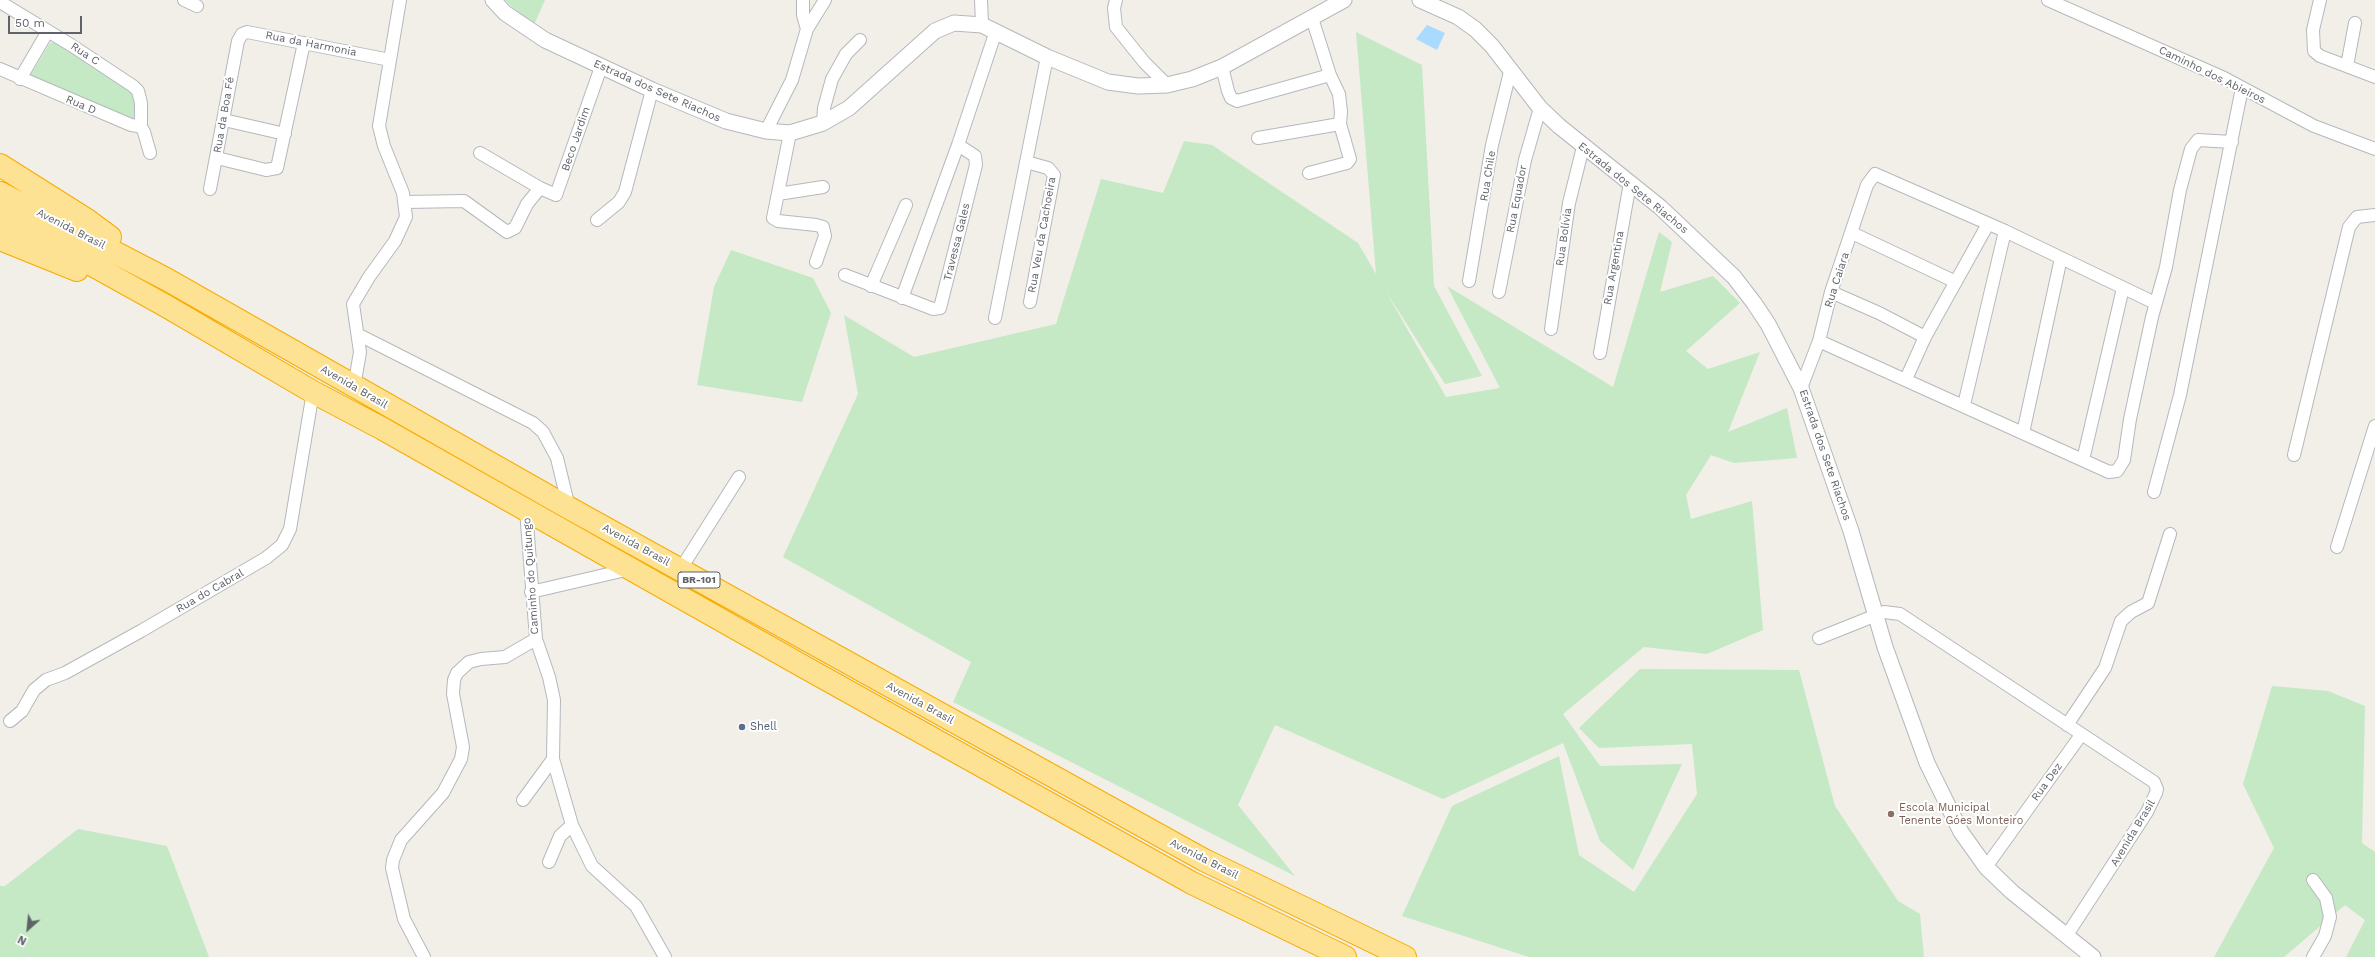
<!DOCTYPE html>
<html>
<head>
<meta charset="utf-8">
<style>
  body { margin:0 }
  #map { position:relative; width:2375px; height:957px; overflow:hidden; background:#f1efe8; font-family:"Work Sans",sans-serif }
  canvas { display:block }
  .north { position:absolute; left:8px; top:909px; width:40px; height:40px; -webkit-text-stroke:3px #fff; paint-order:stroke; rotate:207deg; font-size:11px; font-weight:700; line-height:16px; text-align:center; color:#5f6368 }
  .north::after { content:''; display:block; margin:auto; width:14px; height:18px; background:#5f6368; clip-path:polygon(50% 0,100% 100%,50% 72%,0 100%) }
  .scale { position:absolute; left:8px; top:16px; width:74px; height:18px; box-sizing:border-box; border:2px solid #5f6368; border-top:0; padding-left:5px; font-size:12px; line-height:14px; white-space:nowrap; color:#5f6368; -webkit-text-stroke:3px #fff; paint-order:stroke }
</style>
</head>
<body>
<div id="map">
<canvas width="2375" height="957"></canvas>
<div class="north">N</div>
<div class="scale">50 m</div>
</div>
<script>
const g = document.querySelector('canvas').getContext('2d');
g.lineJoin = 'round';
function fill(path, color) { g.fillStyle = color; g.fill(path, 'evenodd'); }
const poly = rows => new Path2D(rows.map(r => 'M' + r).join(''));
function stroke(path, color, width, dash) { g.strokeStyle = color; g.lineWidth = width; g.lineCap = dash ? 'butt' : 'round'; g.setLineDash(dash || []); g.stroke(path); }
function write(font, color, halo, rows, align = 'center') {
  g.font = font + ' "Work Sans",sans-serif'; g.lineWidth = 4; g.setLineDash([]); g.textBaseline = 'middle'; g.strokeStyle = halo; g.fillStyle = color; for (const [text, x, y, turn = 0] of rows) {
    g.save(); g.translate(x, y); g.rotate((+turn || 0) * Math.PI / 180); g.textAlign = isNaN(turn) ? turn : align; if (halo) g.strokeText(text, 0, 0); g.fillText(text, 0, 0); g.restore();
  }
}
fill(poly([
  [505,0,545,0,533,27],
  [1356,32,1422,65,1434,286,1482,376,1445,384,1385,290,1446,397,1500,388,1447,286,1613,387,1659,232,1672,242,1660,292,1713,276,1740,303,1686,351,1708,369,1760,352,1728,432,1787,408,1797,458,1734,463,1711,455,1686,495,1691,519,1752,501,1763,630,1707,654,1644,647,1563,714,1600,766,1682,764,1633,870,1600,841,1563,743,1443,799,1275,725,1238,805,1295,876,953,702,971,662,783,557,858,394,844,315,914,357,1056,324,1101,179,1163,193,1184,141,1212,145,1358,243,1376,274],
  [56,42,134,92,137,114,132,121,30,76,50,43],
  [731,250,813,278,831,313,802,402,697,385,714,287],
  [1640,669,1799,670,1835,806,1898,901,1920,914,1924,957,1529,957,1402,916,1452,806,1559,756,1579,855,1634,892,1697,794,1692,744,1599,748,1579,728],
  [2272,686,2328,691,2365,706,2362,843,2375,852,2375,957,2346,957,2365,920,2345,905,2284,957,2214,957,2274,848,2243,784],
  [78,829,167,846,209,957,0,957,0,886,5,886]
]), '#c5e8c5');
fill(poly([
  [1427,25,1445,33,1437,50,1416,39]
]), '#aadaff');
const minor = poly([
  [184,0,197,6],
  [803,0,803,15,807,29],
  [981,0,982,25],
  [1116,0,1114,8,1116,27,1144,62,1167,85],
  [2048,0,2224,78,2314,126,2375,149],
  [2320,0,2313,30,2314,51,2320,56,2375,77],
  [0,2,71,45,133,86,138,91,141,103,141,123,138,126,131,125,0,69],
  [2347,66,2355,23],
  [1222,67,1228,91,1231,98,1237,101,1330,75],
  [20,79,48,31],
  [224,120,285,134],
  [823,123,824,108,832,79,846,54,860,40],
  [140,125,144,132,150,153],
  [766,131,792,80,807,29,825,0],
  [790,133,773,218,778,221,816,225,823,227,825,236,816,262],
  [1258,138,1340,124],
  [480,153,540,188,556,195,601,67],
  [217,158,266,170,277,168,304,43],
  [1026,162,1048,168,1054,175,1030,302],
  [1309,173,1347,163,1350,159,1340,124,1341,112,1339,94,1330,75,1312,18],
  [210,189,238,41,242,34,247,32,390,60],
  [778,194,823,187],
  [405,202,464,201,507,232,515,228,527,204,540,188],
  [597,220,619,202,625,192,652,90],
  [1852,233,1956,282],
  [845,275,933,309,940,308,976,165,975,156,958,145],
  [1469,281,1492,145,1510,72],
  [871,286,906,205],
  [1499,292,1525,160,1540,108],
  [1831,292,1879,313,1925,337],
  [902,298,958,145,996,31],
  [995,318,1047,57],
  [1551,329,1569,203,1583,147],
  [359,335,533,423,543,432,557,458,569,508],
  [1819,341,2109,472,2117,471,2124,460,2130,419,2152,317,2166,267,2180,190,2191,149,2198,140,2232,142],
  [1600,353,1630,183],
  [1906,379,1925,337,1988,224],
  [354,387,360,352,353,304,369,277,395,241,406,217,403,193,384,146,379,126,400,0],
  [1801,388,1819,341,1831,292,1867,185,1875,174,2005,231,2155,303],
  [1964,405,2005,231],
  [2023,433,2061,258],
  [2294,455,2349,227,2357,217,2375,215],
  [2083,460,2123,288],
  [2154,492,2180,395,2242,88],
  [526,510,536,639,549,677,554,700,553,759,572,825,592,866,636,906,665,957],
  [2337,547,2375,426],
  [680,570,739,477],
  [531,592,630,569],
  [1819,638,1884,612,1900,614,2154,782,2157,789,2156,793,2147,812,2067,935],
  [10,721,22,711,34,690,46,680,65,673,141,631,266,558,282,545,290,529,313,392],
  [2067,725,2105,668,2121,621,2131,612,2148,603,2170,534],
  [523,800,553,759],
  [549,862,560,836,572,825],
  [1986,867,2081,735],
  [2313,880,2326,898,2330,917,2325,936,2313,957],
  [424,957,404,919,392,868,393,860,401,840,443,793,461,759,463,747,453,694,454,680,457,673,469,662,481,659,505,657,536,639]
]);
const tertiary = poly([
  [493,0,505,13,545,40,652,90,726,121,766,131,790,133,823,123,849,108,935,31,954,23,982,25,1047,57,1108,82,1138,86,1167,85,1192,79,1222,67,1344,0],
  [1420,0,1458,17,1475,29,1492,46,1540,108,1559,126,1660,207,1734,277,1754,303,1768,324,1801,388,1851,531,1885,647,1927,763,1961,832,1986,867,2012,892,2093,957]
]);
const motorway = poly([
  [0,165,87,220,110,237],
  [0,193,166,279,569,508,1204,860,1405,957],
  [0,216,51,242,166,306,313,392,383,429,806,668,1192,883,1345,957],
  [0,239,77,270]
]);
stroke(minor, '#b5b8bc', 14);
stroke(tertiary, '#b5b8bc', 17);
stroke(motorway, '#f9ab00', 24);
stroke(minor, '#fff', 12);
stroke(tertiary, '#fff', 15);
stroke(motorway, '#fde293', 22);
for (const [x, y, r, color] of [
  [742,727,4,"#5c6f8a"],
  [1891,814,4,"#8d6e63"]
]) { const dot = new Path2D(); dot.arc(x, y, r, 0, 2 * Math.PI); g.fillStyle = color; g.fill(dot); stroke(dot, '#fff', 1.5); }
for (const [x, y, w] of [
  [699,580,42]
]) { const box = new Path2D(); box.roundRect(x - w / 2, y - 8, w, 16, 3); g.fillStyle = '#fff'; g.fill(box); stroke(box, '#5f6368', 1); }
write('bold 10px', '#5f6368', null, [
  ["BR-101",699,580]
]);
write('11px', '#5f6368', '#fff', [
  ["Rua da Harmonia",311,44,11],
  ["Rua C",85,54,33],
  ["Caminho dos Abieiros",2212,75,26],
  ["Estrada dos Sete Riachos",657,91,24],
  ["Rua D",81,105,23],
  ["Rua da Boa Fé",224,115,-80],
  ["Beco Jardim",576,139,-71],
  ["Rua Chile",1488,176,-81],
  ["Estrada dos Sete Riachos",1633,188,39],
  ["Rua Equador",1517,199,-79],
  ["Avenida Brasil",71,229,27],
  ["Rua Veu da Cachoeira",1042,235,-80],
  ["Rua Bolívia",1564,237,-82],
  ["Travessa Gales",957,242,-76],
  ["Rua Argentina",1614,268,-80],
  ["Rua Caiara",1837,280,-72],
  ["Avenida Brasil",354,387,30],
  ["Estrada dos Sete Riachos",1825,455,71],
  ["Avenida Brasil",636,545,29],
  ["Caminho do Quitungo",531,576,-94],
  ["Rua do Cabral",210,591,-30],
  ["Avenida Brasil",920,703,29],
  ["Rua Dez",2047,782,-54],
  ["Avenida Brasil",2133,833,-59],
  ["Avenida Brasil",1204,859,27]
]);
write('11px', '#4e5e75', '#fff', [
  ["Shell",750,727]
], 'left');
write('11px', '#785e54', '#fff', [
  ["Escola Municipal",1899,808],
  ["Tenente Góes Monteiro",1899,821]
], 'left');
</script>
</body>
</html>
